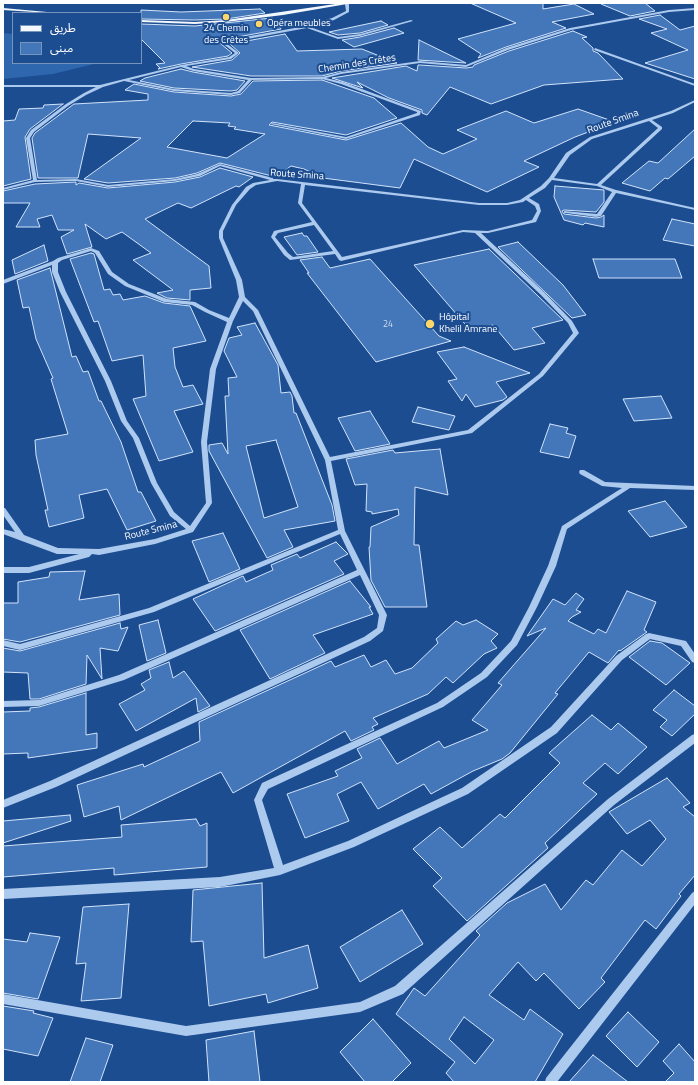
<!DOCTYPE html>
<html>
<head>
<meta charset="utf-8">
<style>
  body { margin:0 }
  #map { position:relative; width:698px; height:1085px; overflow:hidden; background:#1c4d91; font-family:"Titillium Web","Noto Sans Arabic",sans-serif }
  canvas { display:block }
  .frame { position:absolute; inset:0; border:4px solid #fff; pointer-events:none }
  .legend { position:absolute; left:12px; top:12px; width:130px; height:52px; box-sizing:border-box; background:#1c4d91; border:1px solid #7794bd; margin:0; padding:5px 7px; list-style:none; font-size:12px; color:#fff }
  .legend li { display:flex; align-items:center; gap:8px; height:20px }
  .legend b { width:20px; border:1px solid #7794bd }
</style>
</head>
<body>
<div id="map">
<canvas width="698" height="1085"></canvas>
<div class="frame"></div>
<ul class="legend">
<li><b style="height:5px;background:#f3f8ff"></b>طريق</li>
<li><b style="height:11px;background:#4477b9"></b>مبنى</li>
</ul>
</div>
<script>
const g = document.querySelector('canvas').getContext('2d');
g.lineJoin = 'round';
function fill(path, color) { g.fillStyle = color; g.fill(path, 'evenodd'); }
const poly = rows => new Path2D(rows.map(r => 'M' + r).join(''));
function stroke(path, color, width, dash) { g.strokeStyle = color; g.lineWidth = width; g.lineCap = dash ? 'butt' : 'round'; g.setLineDash(dash || []); g.stroke(path); }
function write(font, color, halo, rows, align = 'center') {
  g.font = font + ' "Titillium Web",sans-serif'; g.lineWidth = 4; g.setLineDash([]); g.textBaseline = 'middle'; g.strokeStyle = halo; g.fillStyle = color; for (const [text, x, y, turn = 0] of rows) {
    g.save(); g.translate(x, y); g.rotate((+turn || 0) * Math.PI / 180); g.textAlign = isNaN(turn) ? turn : align; if (halo) g.strokeText(text, 0, 0); g.fillText(text, 0, 0); g.restore();
  }
}
fill(poly([
  [3,33,13,34,13,63,98,63,53,74,3,79]
]), '#2f67af');
const building = poly([
  [470,3,543,3,543,9,574,4,594,14,552,22,566,28,506,47,478,58,481,54,458,39,516,23,470,3],
  [601,3,645,3,655,11,630,16,601,4,601,3],
  [260,9,265,13,226,19,195,20,141,19,141,10,181,12,260,9],
  [660,15,680,30,695,26,695,79,645,63,688,50,651,33,667,29,639,19,660,15],
  [272,18,278,23,281,29,221,40,221,44,232,53,228,56,181,64,158,69,160,68,156,64,165,63,141,39,141,24,195,26,272,18],
  [381,21,388,25,360,33,338,35,329,32,381,21],
  [394,28,404,33,354,47,342,40,360,37,394,28],
  [573,31,587,37,582,38,593,48,593,51,598,53,623,79,544,85,491,104,450,87,427,115,422,113,422,110,389,98,357,82,363,88,332,78,406,66,417,71,418,65,420,65,466,68,473,67,474,65,509,51,573,31],
  [285,34,297,51,362,49,397,63,341,71,322,76,251,76,192,67,232,60,240,53,230,44,285,34],
  [419,40,466,63,418,60,419,40],
  [181,69,193,72,245,81,237,90,231,91,174,88,140,81,145,78,181,69],
  [322,80,374,98,397,118,346,135,272,122,269,125,346,140,401,123,428,147,443,154,477,139,457,130,506,111,534,123,578,109,615,122,575,137,524,161,539,167,487,192,414,159,400,188,323,178,304,169,291,166,276,177,220,163,197,173,175,178,108,183,84,179,141,138,88,134,78,178,38,178,32,138,35,133,74,104,148,100,148,94,125,90,134,84,174,92,231,96,241,94,253,81,322,80],
  [193,121,230,123,228,126,236,127,234,129,265,134,227,158,167,147,193,121],
  [63,104,30,129,25,137,31,179,3,186,3,121,15,120,19,109,43,108,44,105,63,104],
  [695,129,695,156,668,179,665,178,650,191,622,183,649,161,658,163,695,129],
  [220,168,253,177,239,187,236,186,191,208,178,203,145,219,209,266,211,288,190,290,190,300,167,298,157,293,173,290,133,260,151,253,122,232,106,239,85,224,92,247,67,254,61,237,74,230,58,230,52,215,37,219,40,227,16,227,30,203,3,203,3,191,35,184,76,182,76,185,79,183,108,188,175,182,200,177,220,168],
  [555,186,604,190,604,202,596,212,564,210,562,211,564,214,596,218,601,217,604,215,604,227,585,223,583,225,564,220,554,197,555,186],
  [672,219,695,224,695,246,663,240,672,219],
  [302,233,304,236,307,236,318,252,297,255,284,237,302,233],
  [518,242,563,285,586,315,572,318,498,247,518,242],
  [44,245,48,261,15,274,12,260,44,245],
  [489,249,563,320,532,328,545,343,514,350,493,325,471,331,414,265,489,249],
  [91,253,94,254,104,290,110,289,113,295,120,294,123,300,145,296,164,303,190,306,206,341,173,348,175,367,183,387,193,385,203,404,174,411,193,452,159,461,133,399,146,396,143,355,112,361,98,321,94,322,70,259,91,253],
  [322,257,330,268,370,259,439,336,451,341,376,362,307,273,309,273,300,260,322,257],
  [593,259,675,259,682,278,599,278,593,259],
  [50,268,72,357,76,356,83,372,88,371,99,401,101,401,121,442,138,492,141,492,156,521,127,530,107,489,79,495,84,518,49,527,45,510,48,510,36,455,35,440,68,434,51,379,53,378,36,339,29,307,23,308,17,280,50,268],
  [255,323,278,365,281,393,290,392,292,396,294,413,296,413,332,505,335,521,284,530,293,547,267,558,209,451,209,445,222,443,228,454,225,396,229,396,228,378,237,377,224,351,229,338,242,335,237,327,255,323],
  [276,440,298,507,264,518,246,446,276,440],
  [464,347,530,373,496,382,507,397,503,400,475,407,466,394,462,401,448,381,457,379,437,352,464,347],
  [661,396,672,418,634,421,623,399,661,396],
  [418,407,455,416,449,430,412,422,418,407],
  [370,411,390,444,355,451,338,418,370,411],
  [550,424,568,428,566,433,576,436,569,458,540,452,550,424],
  [440,449,448,495,415,487,414,545,419,545,427,607,385,607,371,580,369,547,370,547,371,527,399,515,398,509,372,514,372,512,366,511,367,484,355,485,346,459,393,450,395,453,440,449],
  [665,501,687,527,650,537,628,511,665,501],
  [223,533,240,569,209,582,192,541,223,533],
  [336,542,348,554,334,561,344,574,215,631,193,599,243,576,246,582,273,570,271,565,297,554,300,558,336,542],
  [85,571,79,600,119,594,120,615,20,642,3,639,3,603,18,603,18,582,49,577,50,572,85,571],
  [350,581,371,607,369,607,373,614,313,635,325,653,270,679,240,630,350,581],
  [627,591,656,602,644,630,647,632,620,651,619,650,608,663,589,652,555,693,558,694,510,753,502,759,473,771,431,794,424,784,378,809,361,782,337,794,349,821,305,838,287,794,338,776,335,771,362,758,357,749,380,738,397,764,439,741,444,748,488,730,472,720,502,685,498,683,546,628,527,636,553,599,565,605,576,593,584,599,576,610,581,612,572,617,568,621,594,634,598,629,606,633,627,591],
  [158,620,166,653,147,661,139,625,158,620],
  [476,620,498,634,491,641,497,648,484,654,453,683,446,677,428,694,373,718,378,724,372,727,374,730,351,741,345,731,233,793,221,772,121,820,119,806,84,817,77,785,143,764,144,767,200,741,199,722,331,661,335,667,364,655,371,667,386,660,395,674,412,668,438,643,436,639,456,621,463,625,476,620],
  [120,623,121,629,128,627,118,651,100,648,102,679,87,655,86,684,39,699,30,699,28,673,3,672,3,648,20,651,120,623],
  [650,641,662,643,690,663,666,685,629,657,650,641],
  [169,662,173,678,184,671,210,706,198,712,196,698,136,731,119,704,145,690,141,684,151,678,149,670,169,662],
  [674,690,695,706,695,714,672,736,660,727,667,720,653,710,674,690],
  [86,693,86,735,97,733,97,748,28,758,28,753,3,754,3,712,30,711,30,708,39,707,86,693],
  [592,715,611,730,618,723,647,747,618,774,605,763,583,783,597,794,545,843,548,848,467,921,433,886,442,878,413,849,440,827,462,848,500,814,505,818,560,763,549,753,592,715],
  [667,778,690,803,683,807,695,817,695,875,679,894,681,896,656,929,645,920,601,978,605,982,579,1009,544,973,536,981,518,962,489,995,524,1020,530,1009,563,1034,535,1082,454,1082,446,1073,455,1062,396,1014,414,988,425,996,480,935,476,931,507,903,545,884,561,910,586,880,593,885,622,850,642,866,666,839,650,820,627,834,609,812,667,778],
  [464,1017,494,1040,475,1064,449,1039,464,1017],
  [70,815,71,821,3,843,3,821,70,815],
  [196,819,200,826,207,823,207,867,114,875,114,868,3,877,3,846,122,837,121,825,196,819],
  [262,883,264,958,308,945,318,988,268,1003,266,994,209,1006,203,941,191,942,193,890,262,883],
  [129,904,121,998,81,1001,86,963,76,964,83,907,129,904],
  [402,910,423,944,360,982,340,947,402,910],
  [30,933,60,937,38,999,3,993,3,939,27,942,30,933],
  [3,1006,34,1011,33,1013,53,1018,38,1056,3,1049,3,1006],
  [628,1012,659,1042,637,1067,606,1036,628,1012],
  [373,1019,411,1063,392,1082,365,1082,340,1052,373,1019],
  [254,1031,260,1082,209,1082,206,1040,254,1031],
  [86,1038,113,1045,100,1082,70,1082,86,1038],
  [679,1044,695,1062,695,1082,665,1082,674,1073,663,1061,679,1044],
  [593,1055,628,1082,569,1082,593,1055]
]);
fill(building, '#4477b9');
stroke(building, '#d2e3fa', 1);
fill(poly([
  [347,3,349,4,349,12,334,20,310,27,338,37,360,34,411,20,413,21,360,36,338,39,307,28,226,43,239,53,231,59,186,66,194,69,251,78,322,77,341,72,420,61,466,65,506,48,570,28,669,10,695,8,695,10,669,12,571,30,508,50,466,67,420,63,341,74,326,78,343,82,421,111,420,115,346,139,270,124,272,123,346,137,417,113,417,112,341,84,322,79,252,80,240,93,231,95,174,91,124,81,103,87,86,95,68,106,34,132,30,138,37,180,76,179,108,185,175,179,197,174,220,164,273,178,273,179,277,179,479,203,507,203,520,200,541,186,549,178,566,153,590,137,671,111,695,100,695,102,673,113,652,120,662,127,662,129,601,185,616,190,695,208,695,210,616,193,601,216,596,217,566,213,564,213,564,211,597,214,612,192,597,186,552,180,545,188,529,198,539,204,541,211,536,222,488,233,481,233,545,293,572,321,579,333,543,376,472,433,331,461,345,531,387,615,383,631,370,641,56,787,3,808,3,800,50,781,364,637,377,628,379,615,360,575,124,680,39,706,3,707,3,701,39,700,119,675,357,570,340,534,154,612,20,650,3,646,3,640,20,644,149,608,338,530,325,460,253,311,243,301,233,321,216,369,207,442,212,503,193,532,155,544,99,555,92,554,89,557,29,573,3,573,3,567,29,567,79,554,57,554,3,534,3,529,15,532,3,515,3,508,5,508,24,535,58,548,99,549,155,539,186,529,170,516,151,483,133,438,121,421,105,381,60,292,52,272,52,265,3,284,3,280,53,261,58,258,91,248,99,251,112,272,129,284,167,299,195,302,209,310,229,318,239,297,236,280,219,238,219,231,232,205,246,187,253,183,270,180,220,166,200,176,175,181,108,187,76,181,35,182,3,190,3,188,33,180,26,138,31,130,66,104,84,93,96,87,3,87,3,85,100,85,181,65,229,57,235,53,222,43,222,41,306,26,332,18,346,11,345,4,347,3],
  [181,67,193,71,248,80,238,91,231,93,174,89,129,80,181,67],
  [649,121,658,128,597,184,554,178,570,155,592,139,649,121],
  [277,181,301,184,298,203,312,222,274,231,271,237,284,255,290,260,335,254,339,260,341,261,463,232,475,233,541,295,568,323,573,333,539,374,468,430,330,457,258,310,245,297,242,280,223,238,223,231,236,205,250,189,256,185,277,181],
  [305,185,479,205,507,205,523,202,526,200,535,206,537,211,532,220,488,231,463,230,342,257,302,203,305,185],
  [314,225,333,251,293,257,288,253,275,237,278,233,314,225],
  [91,251,95,253,108,274,125,286,164,302,192,305,205,312,227,322,210,369,201,442,206,503,190,526,174,512,157,483,139,438,127,421,111,381,66,292,58,272,58,263,62,260,91,251],
  [595,48,695,84,695,86,594,50,595,48],
  [580,470,584,470,605,482,695,486,695,490,630,488,567,529,556,566,537,607,517,645,487,677,443,707,268,789,262,800,283,865,348,841,462,788,551,727,616,656,646,634,649,633,686,641,695,654,695,663,692,662,681,646,650,639,622,660,557,733,468,794,354,847,280,875,220,887,3,899,3,889,220,877,274,868,254,800,262,783,437,703,481,673,511,641,529,607,548,566,562,526,622,488,602,486,580,474,579,472,580,470],
  [695,734,695,743,614,805,403,994,360,1012,186,1036,3,1004,3,994,186,1026,360,1002,395,986,608,799,692,735,695,734],
  [695,891,695,904,557,1082,545,1082,546,1078,692,893,695,891]
]), '#acc9ee');
fill(poly([
  [342,3,353,3,283,15,226,22,195,24,141,22,141,20,195,22,226,20,342,3],
  [3,8,47,12,49,13,3,10,3,8]
]), '#f3f8ff');
for (const [x, y, r, color] of [
  [226,17,4,"#fed66a"],
  [259,24,4,"#fed66a"],
  [430,324,5,"#fed66a"]
]) { const dot = new Path2D(); dot.arc(x, y, r, 0, 2 * Math.PI); g.fillStyle = color; g.fill(dot); stroke(dot, '#1c4d91', 1.5); }
write('9px', '#d0ddee', null, [
  ["24",388,325]
]);
write('10px', '#fff', '#1c4d91', [
  ["Opéra meubles",267,24],
  ["24 Chemin",226,29,"center"],
  ["des Crêtes",226,41,"center"],
  ["Hôpital",439,318],
  ["Khelil Amrane",439,330]
], 'left');
write('10px', '#fff', '#1c4d91', [
  ["Chemin des Crêtes",357,64,-9],
  ["Route Smina",613,122,-20],
  ["Route Smina",297,175,4],
  ["Route Smina",151,531,-14]
]);
</script>
</body>
</html>
